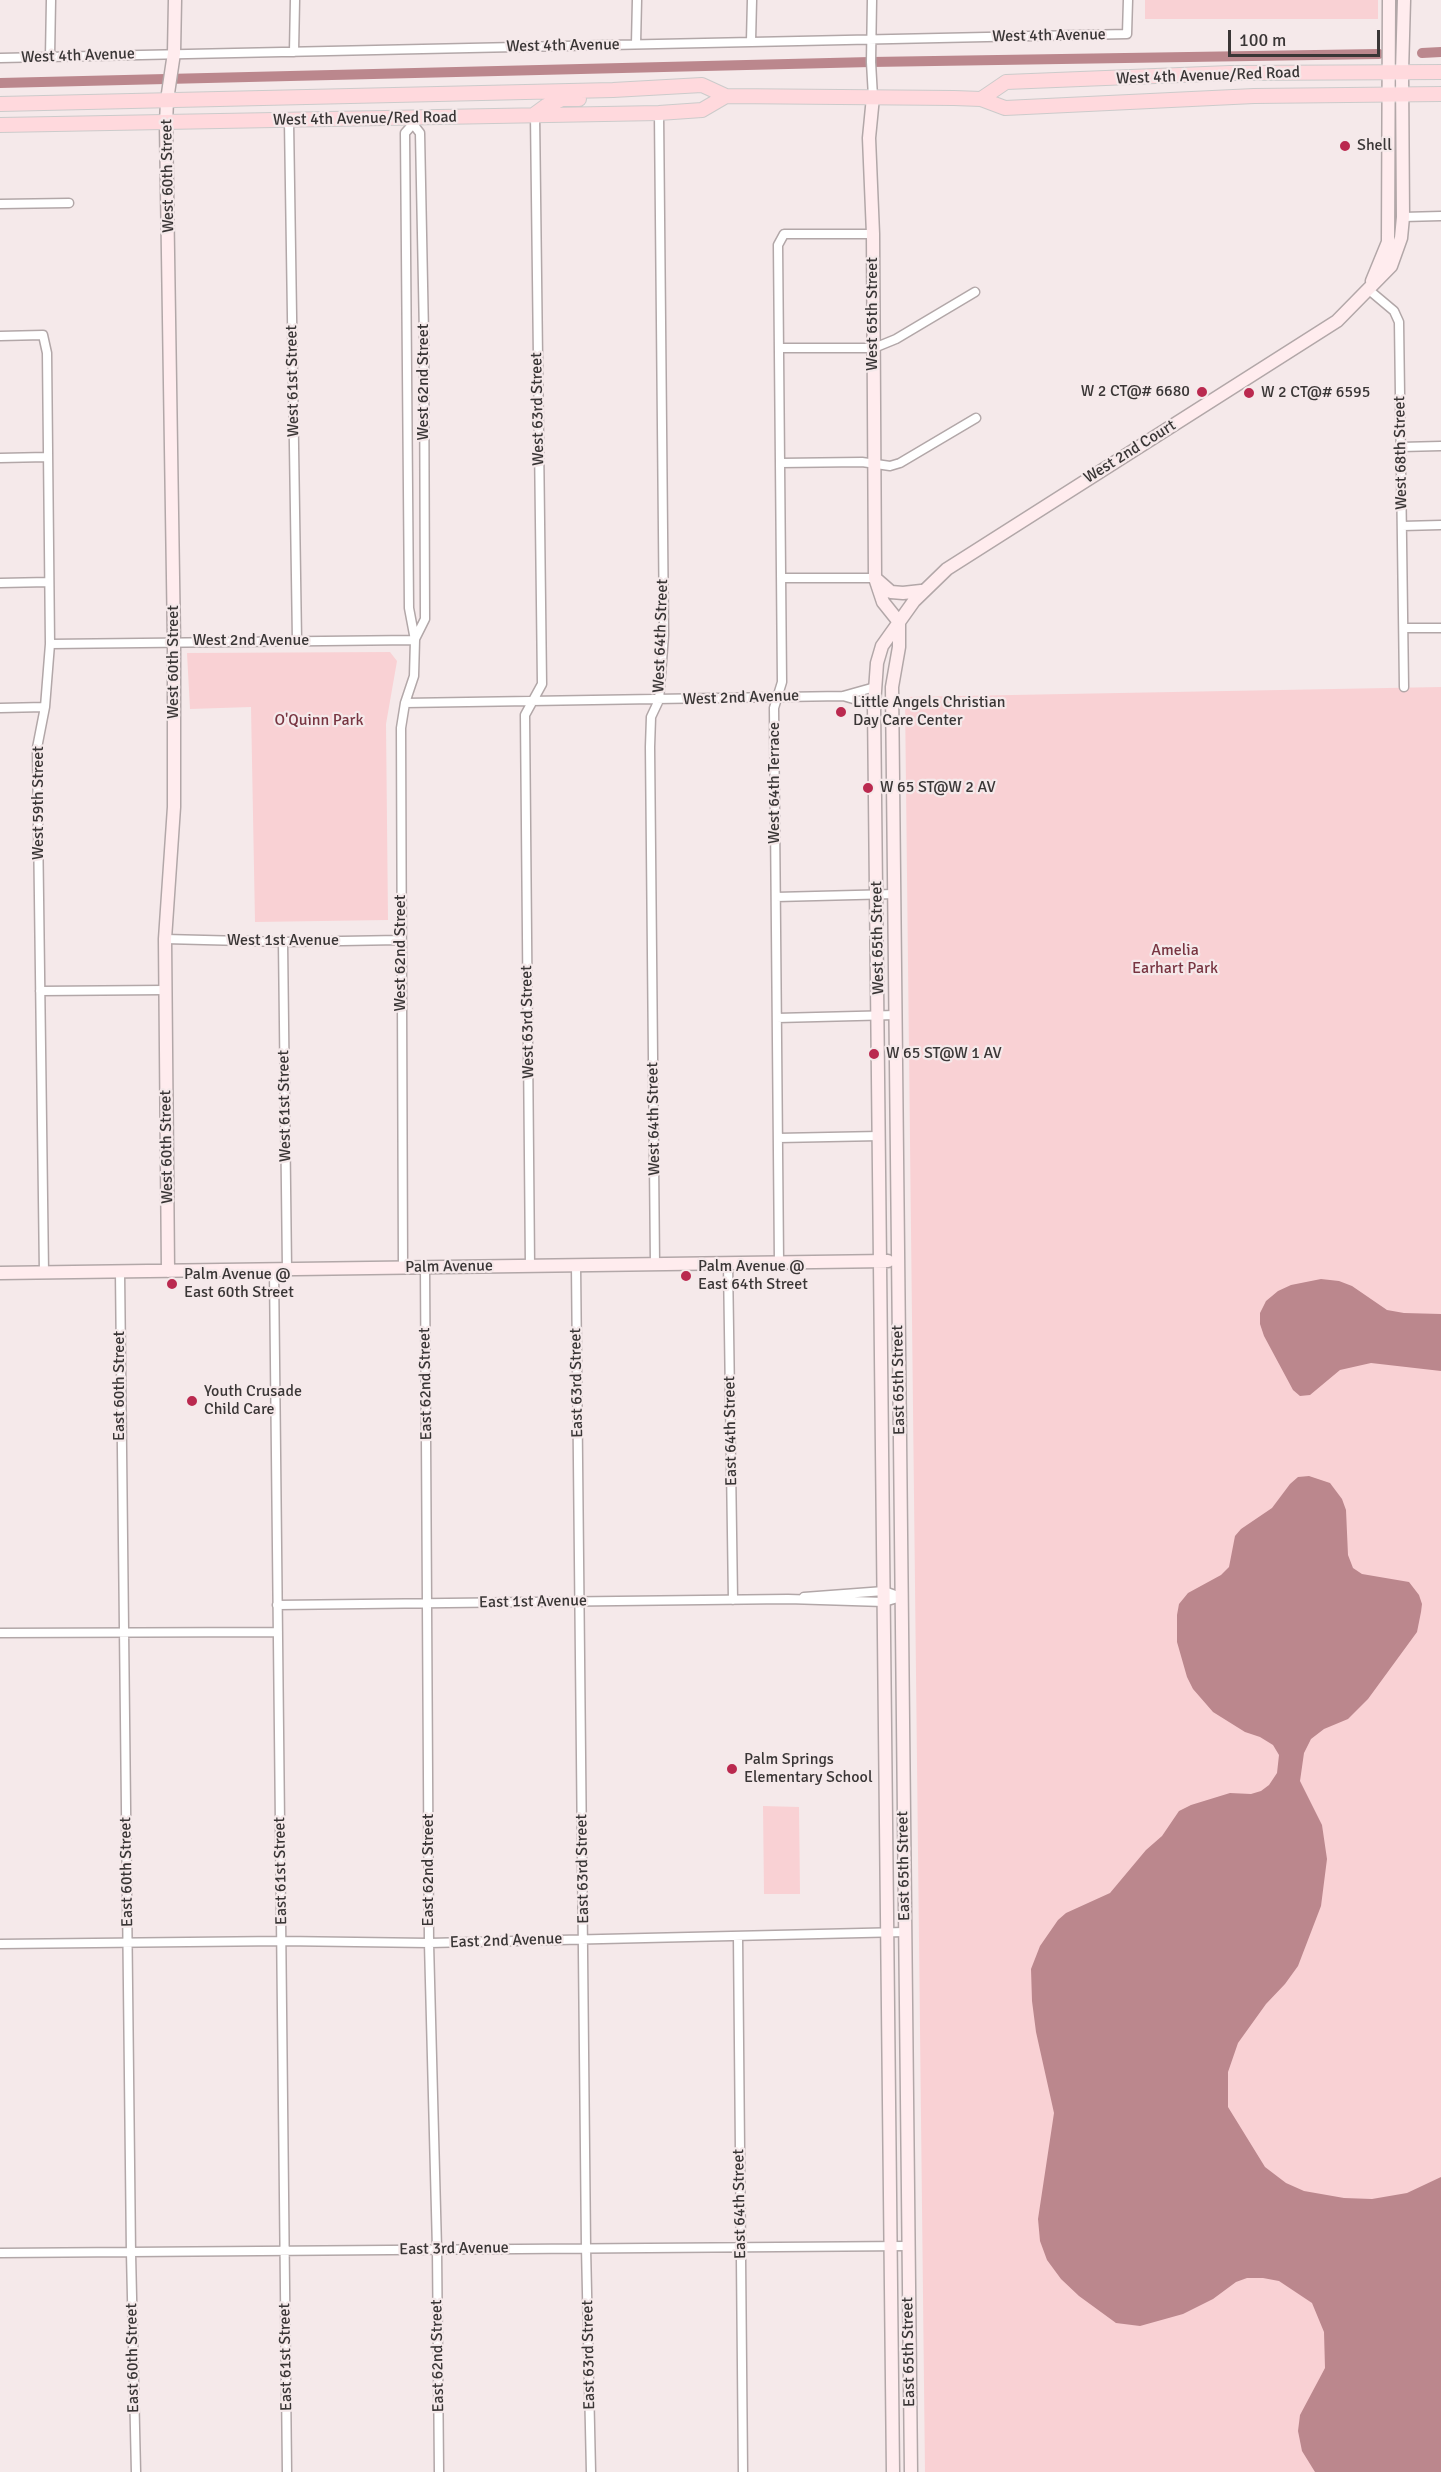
<!DOCTYPE html>
<html>
<head>
<meta charset="utf-8">
<style>
  body { margin:0 }
  #map { position:relative; width:1441px; height:2472px; overflow:hidden; background:#f5e9ea; font-family:Signika,sans-serif }
  canvas { display:block }
  .scale { position:absolute; left:1228px; top:30px; width:152px; height:27px; box-sizing:border-box; border:3px solid #3a3636; border-top:0; padding-left:8px; font-size:18px; line-height:21px; white-space:nowrap; color:#3a3636; -webkit-text-stroke:4px #f5e9ea; paint-order:stroke }
</style>
</head>
<body>
<div id="map">
<canvas width="1441" height="2472"></canvas>
<div class="scale">100 m</div>
</div>
<script>
const g = document.querySelector('canvas').getContext('2d');
g.lineJoin = 'round';
function fill(path, color) { g.fillStyle = color; g.fill(path, 'evenodd'); }
const poly = rows => new Path2D(rows.map(r => 'M' + r).join(''));
function stroke(path, color, width, dash) { g.strokeStyle = color; g.lineWidth = width; g.lineCap = dash ? 'butt' : 'round'; g.setLineDash(dash || []); g.stroke(path); }
function write(font, color, halo, rows, align = 'center') {
  g.font = font + ' Signika,sans-serif'; g.lineWidth = 4.5; g.setLineDash([]); g.textBaseline = 'middle'; g.strokeStyle = halo; g.fillStyle = color; for (const [text, x, y, turn = 0] of rows) {
    g.save(); g.translate(x, y); g.rotate((+turn || 0) * Math.PI / 180); g.textAlign = isNaN(turn) ? turn : align; if (halo) g.strokeText(text, 0, 0); g.fillText(text, 0, 0); g.restore();
  }
}
fill(poly([
  [1145,0,1378,0,1378,19,1145,19],
  [390,652,397,661,386,724,388,920,255,922,251,707,190,709,187,653],
  [1441,687,1441,2472,925,2472,905,697],
  [763,1806,799,1807,800,1894,764,1894]
]), '#f9d1d4');
fill(poly([
  [1321,1279,1339,1281,1352,1286,1387,1310,1404,1313,1441,1314,1441,1371,1371,1363,1340,1370,1310,1395,1300,1396,1293,1390,1264,1336,1260,1324,1260,1313,1266,1301,1278,1291,1291,1285],
  [1309,1476,1330,1483,1342,1499,1346,1510,1348,1555,1353,1568,1362,1574,1409,1582,1419,1595,1422,1604,1421,1612,1417,1632,1368,1699,1348,1719,1324,1729,1311,1739,1304,1753,1300,1781,1322,1825,1327,1859,1321,1906,1298,1966,1285,1984,1266,2004,1238,2043,1228,2072,1228,2107,1265,2167,1286,2183,1304,2191,1344,2198,1372,2199,1407,2193,1441,2177,1441,2472,1315,2472,1302,2451,1298,2431,1300,2415,1325,2368,1324,2332,1312,2303,1279,2281,1263,2278,1247,2278,1236,2282,1213,2299,1183,2314,1140,2326,1116,2323,1079,2296,1061,2279,1047,2260,1040,2241,1038,2219,1054,2113,1036,2032,1032,2001,1031,1969,1040,1946,1058,1920,1066,1913,1110,1893,1146,1850,1162,1836,1179,1811,1191,1805,1230,1793,1251,1794,1261,1791,1269,1785,1277,1773,1279,1755,1273,1745,1260,1737,1245,1732,1213,1712,1193,1689,1187,1677,1177,1642,1177,1615,1179,1604,1188,1593,1221,1575,1229,1567,1235,1536,1241,1529,1272,1508,1290,1484,1298,1477]
]), '#bb878d');
stroke(poly([
  [1422,53,1441,52],
  [0,83,871,62,1379,54]
]), '#bb878d', 10);
const street = poly([
  [872,0,871,62,873,97],
  [751,41,752,0],
  [636,44,637,0],
  [294,52,295,0],
  [50,57,51,0],
  [0,58,1127,34,1128,0],
  [413,119,413,124,420,133,424,335,425,619,415,639],
  [289,121,297,641],
  [0,204,69,203],
  [1403,217,1441,216],
  [1369,290,1394,311,1399,322,1404,687],
  [0,336,43,335,47,353,50,644,45,707,37,748,44,1273],
  [779,348,874,348,896,339,975,292],
  [1401,447,1441,446],
  [0,458,47,457],
  [780,463,862,462,890,466,900,463,976,418],
  [1402,526,1441,525],
  [782,578,875,578],
  [0,583,49,582],
  [1404,628,1441,628],
  [50,644,415,640],
  [843,696,874,705],
  [405,703,843,696,875,687],
  [0,708,45,707],
  [776,897,895,894],
  [165,939,283,942,400,940],
  [283,942,287,1269],
  [40,991,165,990],
  [777,1018,896,1015],
  [778,1138,880,1136],
  [779,1262,774,708,782,682,778,245,784,234,873,234],
  [728,1263,733,1600],
  [655,1264,650,747,651,717,659,700,664,635,659,113],
  [576,1265,586,2247,591,2472],
  [530,1266,525,715,542,684,535,114],
  [425,1267,429,1943,437,2249,439,2472],
  [403,1268,401,728,405,703,414,676,415,640,409,608,405,133,413,124],
  [274,1269,287,2472],
  [120,1272,131,2253,136,2472],
  [804,1597,884,1591,901,1597],
  [277,1605,788,1599,884,1602,901,1597],
  [0,1633,278,1632],
  [738,1936,743,2472],
  [0,1944,282,1941,429,1943,905,1932],
  [0,2253,908,2246]
]);
const secondary = poly([
  [873,97,869,138,873,234,875,578,883,602,899,622,899,647,892,687,911,2472],
  [1372,281,1388,242,1389,0],
  [875,578,891,592,903,593,921,591],
  [168,1271,165,939,174,807,174,642,166,124,167,100,174,53,175,0],
  [0,1273,888,1261],
  [893,2472,874,705,877,663,882,646,914,601,947,569,1337,321,1391,266,1401,238,1403,217,1402,72,1404,0]
]);
const primary = poly([
  [981,99,1006,82,1230,73,1441,72],
  [0,104,613,90,702,85,726,96,954,98,981,99,1005,108,1254,96,1441,94],
  [535,114,546,106,562,99,579,99],
  [0,125,659,113,702,110,726,96]
]);
stroke(street, '#b2a7a8', 11);
stroke(secondary, '#b2a7a8', 15);
stroke(primary, '#cccbcb', 16);
stroke(street, '#fff', 8);
stroke(secondary, '#ffecee', 12);
stroke(primary, '#ffd9dd', 14);
for (const [x, y, r, color] of [
  [1345,146,6,"#ba294f"],
  [1202,392,6,"#ba294f"],
  [1249,393,6,"#ba294f"],
  [841,712,6,"#ba294f"],
  [868,788,6,"#ba294f"],
  [874,1054,6,"#ba294f"],
  [686,1276,6,"#ba294f"],
  [172,1284,6,"#ba294f"],
  [192,1401,6,"#ba294f"],
  [732,1769,6,"#ba294f"]
]) { const dot = new Path2D(); dot.arc(x, y, r, 0, 2 * Math.PI); g.fillStyle = color; g.fill(dot); stroke(dot, '#f5e9ea', 2); }
write('16px', '#3a3636', '#f5e9ea', [
  ["West 4th Avenue",1049,36,-1],
  ["West 4th Avenue",563,46,-1],
  ["West 4th Avenue",78,56,-2],
  ["West 4th Avenue/Red Road",1208,76,-2],
  ["West 4th Avenue/Red Road",365,119,-1],
  ["West 60th Street",168,176,-91],
  ["West 65th Street",873,314,-90],
  ["West 61st Street",293,381,-91],
  ["West 62nd Street",424,382,-90],
  ["West 63rd Street",538,409,-91],
  ["West 2nd Court",1130,452,-32],
  ["West 68th Street",1401,453,-91],
  ["West 64th Street",661,636,-88],
  ["West 2nd Avenue",251,641],
  ["West 60th Street",174,662,-90],
  ["West 2nd Avenue",741,698,-2],
  ["West 64th Terrace",775,783,-90],
  ["West 59th Street",39,803,-90],
  ["West 65th Street",878,938,-91],
  ["West 1st Avenue",283,941],
  ["West 62nd Street",401,953,-90],
  ["West 63rd Street",528,1022,-91],
  ["West 61st Street",285,1106,-91],
  ["West 64th Street",654,1119,-91],
  ["West 60th Street",167,1147,-91],
  ["Palm Avenue",449,1267,-1],
  ["East 65th Street",899,1380,-91],
  ["East 63rd Street",577,1383,-91],
  ["East 62nd Street",426,1384,-91],
  ["East 60th Street",120,1386,-90],
  ["East 64th Street",731,1431,-91],
  ["East 1st Avenue",533,1602,-1],
  ["East 65th Street",904,1866,-91],
  ["East 63rd Street",583,1869,-91],
  ["East 62nd Street",429,1870,-90],
  ["East 61st Street",281,1871,-91],
  ["East 60th Street",127,1872,-91],
  ["East 2nd Avenue",506,1941,-2],
  ["East 64th Street",740,2204,-91],
  ["East 3rd Avenue",454,2249,-1],
  ["East 65th Street",909,2352,-91],
  ["East 63rd Street",589,2355,-91],
  ["East 62nd Street",438,2356,-91],
  ["East 61st Street",286,2357,-91],
  ["East 60th Street",133,2358,-91]
]);
write('16px', '#3a3636', '#f5e9ea', [
  ["Shell",1357,146],
  ["W 2 CT@# 6680",1190,392,"right"],
  ["W 2 CT@# 6595",1261,393],
  ["Little Angels Christian",853,703],
  ["Day Care Center",853,721],
  ["W 65 ST@W 2 AV",880,788],
  ["W 65 ST@W 1 AV",886,1054],
  ["Palm Avenue @",698,1267],
  ["East 64th Street",698,1285],
  ["Palm Avenue @",184,1275],
  ["East 60th Street",184,1293],
  ["Youth Crusade",204,1392],
  ["Child Care",204,1410],
  ["Palm Springs",744,1760],
  ["Elementary School",744,1778]
], 'left');
write('16px', '#783541', '#f5e9ea', [
  ["O'Quinn Park",319,721],
  ["Amelia",1175,951],
  ["Earhart Park",1175,969]
]);
</script>
</body>
</html>
